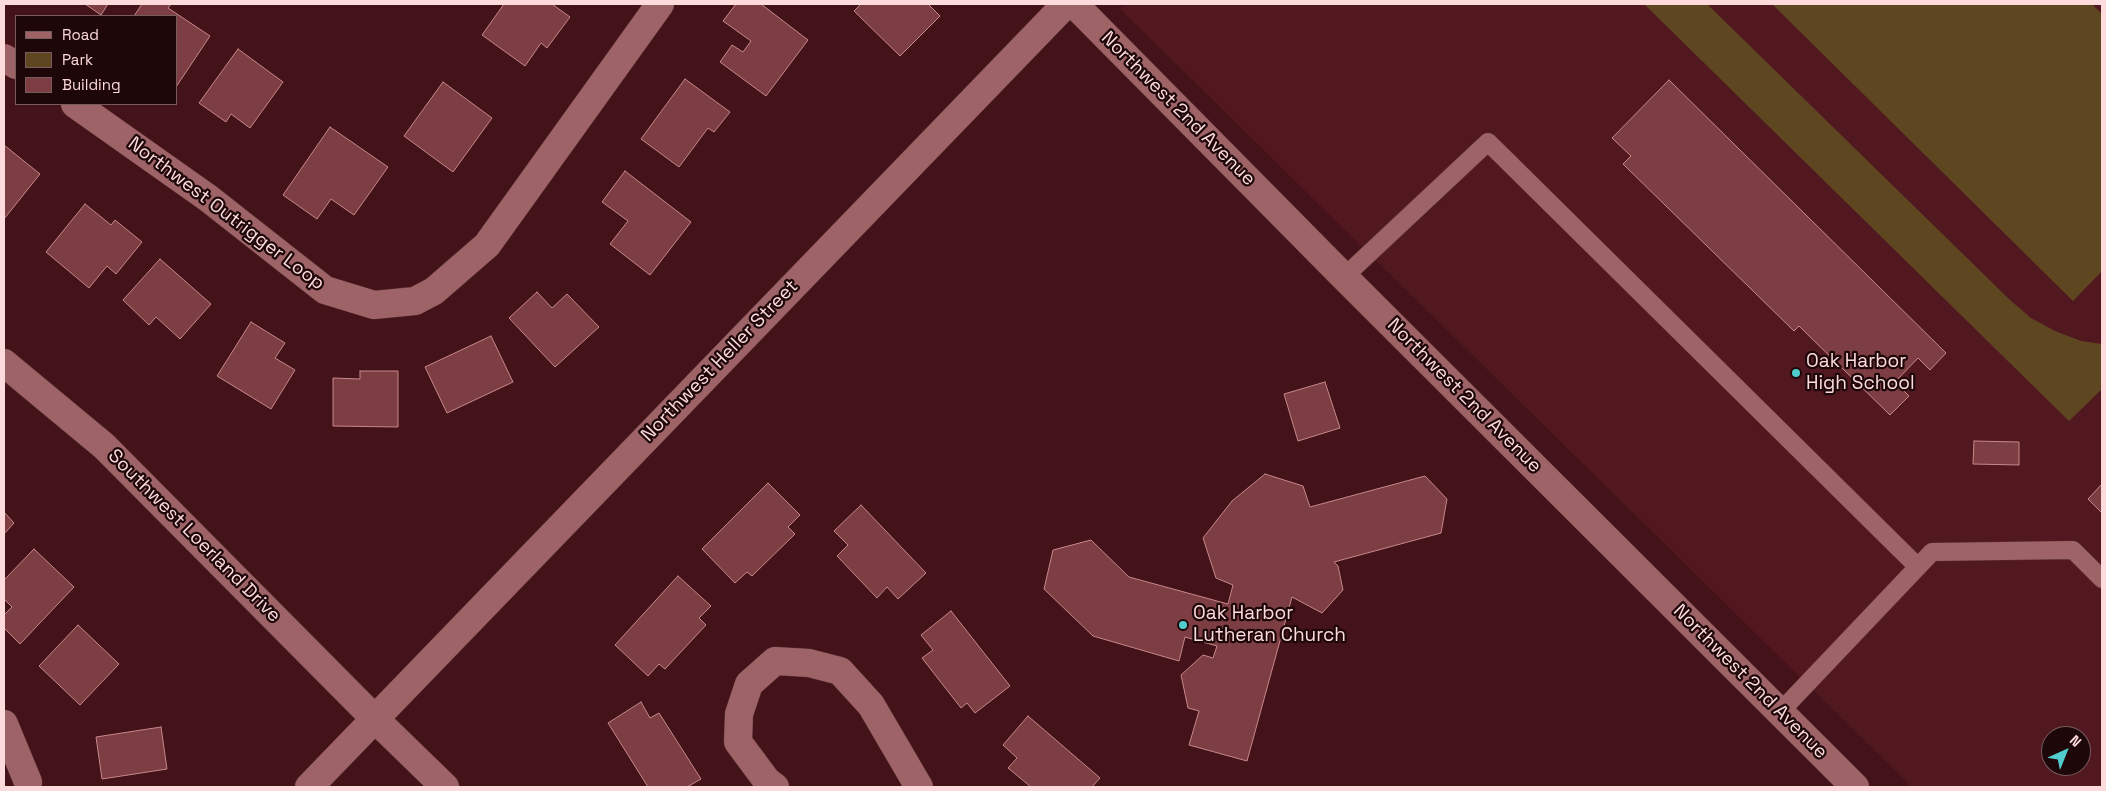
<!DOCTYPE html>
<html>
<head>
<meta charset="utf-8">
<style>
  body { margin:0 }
  #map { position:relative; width:2106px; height:791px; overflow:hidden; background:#441219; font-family:"Space Grotesk",sans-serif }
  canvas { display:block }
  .frame { position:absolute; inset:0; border:5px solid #fddadb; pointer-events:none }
  .legend { position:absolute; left:15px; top:15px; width:162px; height:90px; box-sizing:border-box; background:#1d0709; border:1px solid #775b5d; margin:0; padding:6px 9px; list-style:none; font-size:15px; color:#fddadb }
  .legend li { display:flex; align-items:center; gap:10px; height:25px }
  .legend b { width:25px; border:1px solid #775b5d }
  .north { position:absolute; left:2041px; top:726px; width:50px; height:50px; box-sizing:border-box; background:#1d0709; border:1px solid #775b5d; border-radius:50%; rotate:44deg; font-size:14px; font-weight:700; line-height:20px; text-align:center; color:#fddadb }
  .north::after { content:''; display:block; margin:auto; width:18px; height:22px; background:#52cdce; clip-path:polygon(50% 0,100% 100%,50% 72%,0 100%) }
</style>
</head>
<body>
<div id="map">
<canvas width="2106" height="791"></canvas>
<div class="frame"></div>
<ul class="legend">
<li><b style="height:6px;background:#9e6366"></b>Road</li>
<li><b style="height:14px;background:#5e4621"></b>Park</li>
<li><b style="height:14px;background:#7c3e43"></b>Building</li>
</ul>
<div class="north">N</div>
</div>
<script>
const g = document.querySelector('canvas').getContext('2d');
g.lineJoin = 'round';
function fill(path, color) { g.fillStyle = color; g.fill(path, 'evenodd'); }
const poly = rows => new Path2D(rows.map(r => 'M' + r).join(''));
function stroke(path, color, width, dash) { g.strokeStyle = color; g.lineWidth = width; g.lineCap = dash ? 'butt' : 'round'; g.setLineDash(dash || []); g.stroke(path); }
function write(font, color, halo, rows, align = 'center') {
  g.font = font + ' "Space Grotesk",sans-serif'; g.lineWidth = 4.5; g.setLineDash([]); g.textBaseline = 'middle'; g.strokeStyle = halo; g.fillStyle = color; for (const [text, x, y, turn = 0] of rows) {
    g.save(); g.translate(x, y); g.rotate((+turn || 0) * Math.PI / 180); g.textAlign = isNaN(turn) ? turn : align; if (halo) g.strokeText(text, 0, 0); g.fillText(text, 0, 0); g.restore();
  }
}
fill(poly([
  [1126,4,2102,4,2102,787,1912,787,1120,9],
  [2051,736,2081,736,2081,766,2051,766]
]), '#521820');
fill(poly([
  [1644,4,1707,4,2010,300,2031,318,2055,331,2081,341,2102,344,2102,389,2069,421],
  [1772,4,2092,4,2102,14,2102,271,2073,301]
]), '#5e4621');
const building = poly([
  [85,4,108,4,101,15,85,4],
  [142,4,171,4,168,8,210,36,176,87,176,16,134,16,142,4],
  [504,4,552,4,570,17,547,48,541,43,525,66,482,35,504,4],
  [736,4,761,4,808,40,766,96,720,62,732,45,743,52,751,41,723,21,736,4],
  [861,4,928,4,940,16,900,56,854,11,861,4],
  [238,49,283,82,250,128,231,114,226,122,199,103,238,49],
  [685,79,730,112,714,132,708,128,679,167,641,139,685,79],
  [1669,80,1946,353,1930,370,1918,358,1895,382,1909,396,1890,415,1799,326,1794,331,1623,164,1631,156,1612,138,1669,80],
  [443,82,492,118,453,172,404,136,443,82],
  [330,127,388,167,354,215,331,199,317,219,283,195,330,127],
  [4,145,40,174,4,219,4,145],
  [625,171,691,222,650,275,610,244,628,221,602,202,625,171],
  [85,204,111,225,115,220,142,242,116,274,107,266,89,288,46,252,85,204],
  [160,259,211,304,180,339,156,317,149,325,123,300,160,259],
  [537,292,552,308,567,294,599,327,555,367,509,318,537,292],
  [251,322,285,343,275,358,295,370,271,409,217,376,251,322],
  [491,336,513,382,447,413,425,367,491,336],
  [360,371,398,371,398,427,333,426,333,378,360,379,360,371],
  [1325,382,1340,428,1298,441,1284,394,1325,382],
  [1974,441,2019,442,2019,465,1973,464,1974,441],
  [1265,474,1303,486,1310,507,1425,476,1447,499,1441,533,1334,562,1338,566,1343,590,1322,613,1292,597,1247,761,1189,745,1199,711,1188,708,1181,675,1203,655,1213,658,1217,646,1185,637,1179,661,1093,636,1044,589,1053,550,1091,540,1129,577,1228,604,1233,585,1216,578,1203,538,1232,501,1265,474],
  [768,483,800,515,788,527,795,534,752,576,747,572,735,583,702,549,768,483],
  [2102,484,2102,513,2088,499,2102,484],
  [861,505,926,573,898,599,887,587,877,598,837,556,848,545,834,531,861,505],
  [4,512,14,523,4,534,4,512],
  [34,549,74,587,20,644,4,628,4,615,12,607,4,599,4,580,34,549],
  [678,576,711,606,699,618,706,625,665,669,659,664,648,676,615,645,678,576],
  [951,611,1010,686,975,713,967,703,961,708,922,658,933,650,921,635,951,611],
  [78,625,119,664,80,705,39,666,78,625],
  [641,702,650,718,659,713,701,779,687,787,648,787,608,723,641,702],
  [1028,716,1100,778,1092,787,1031,787,1008,768,1017,758,1003,745,1028,716],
  [161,727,167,769,102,779,96,737,161,727]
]);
fill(building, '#7c3e43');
stroke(building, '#c6888b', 1);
const service = poly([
  [1344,277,1488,142,1918,567],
  [1780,712,1932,552,2073,550,2102,579]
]);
const minor = poly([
  [4,58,16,65],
  [75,104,208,198,325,290,374,305,415,301,434,291,487,245,660,4],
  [4,724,28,782],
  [775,787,767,781,738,742,739,714,749,684,775,661,809,663,840,671,871,705,919,787]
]);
const tertiary = poly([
  [1074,4,1344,277,1855,787],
  [4,363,104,446,375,719,445,787],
  [309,787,1066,4]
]);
stroke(service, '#573033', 19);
stroke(minor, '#573033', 29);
stroke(tertiary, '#573033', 29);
stroke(service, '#9e6366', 18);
stroke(minor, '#9e6366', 28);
stroke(tertiary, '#9e6366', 28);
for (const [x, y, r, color] of [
  [1796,373,5,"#52cdce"],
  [1183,625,5,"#52cdce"]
]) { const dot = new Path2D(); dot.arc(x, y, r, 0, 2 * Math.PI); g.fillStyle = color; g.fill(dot); stroke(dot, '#1d0709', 2); }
write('19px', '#fddadb', '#1d0709', [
  ["Northwest 2nd Avenue",1178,109,45],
  ["Northwest Outrigger Loop",226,214,37],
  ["Northwest Heller Street",720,361,-46],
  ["Northwest 2nd Avenue",1464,396,45],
  ["Southwest Loerland Drive",194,536,45],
  ["Northwest 2nd Avenue",1750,682,45]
]);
write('19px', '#fddadb', '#1d0709', [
  ["Oak Harbor",1806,362],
  ["High School",1806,384],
  ["Oak Harbor",1193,614],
  ["Lutheran Church",1193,636]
], 'left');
</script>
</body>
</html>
